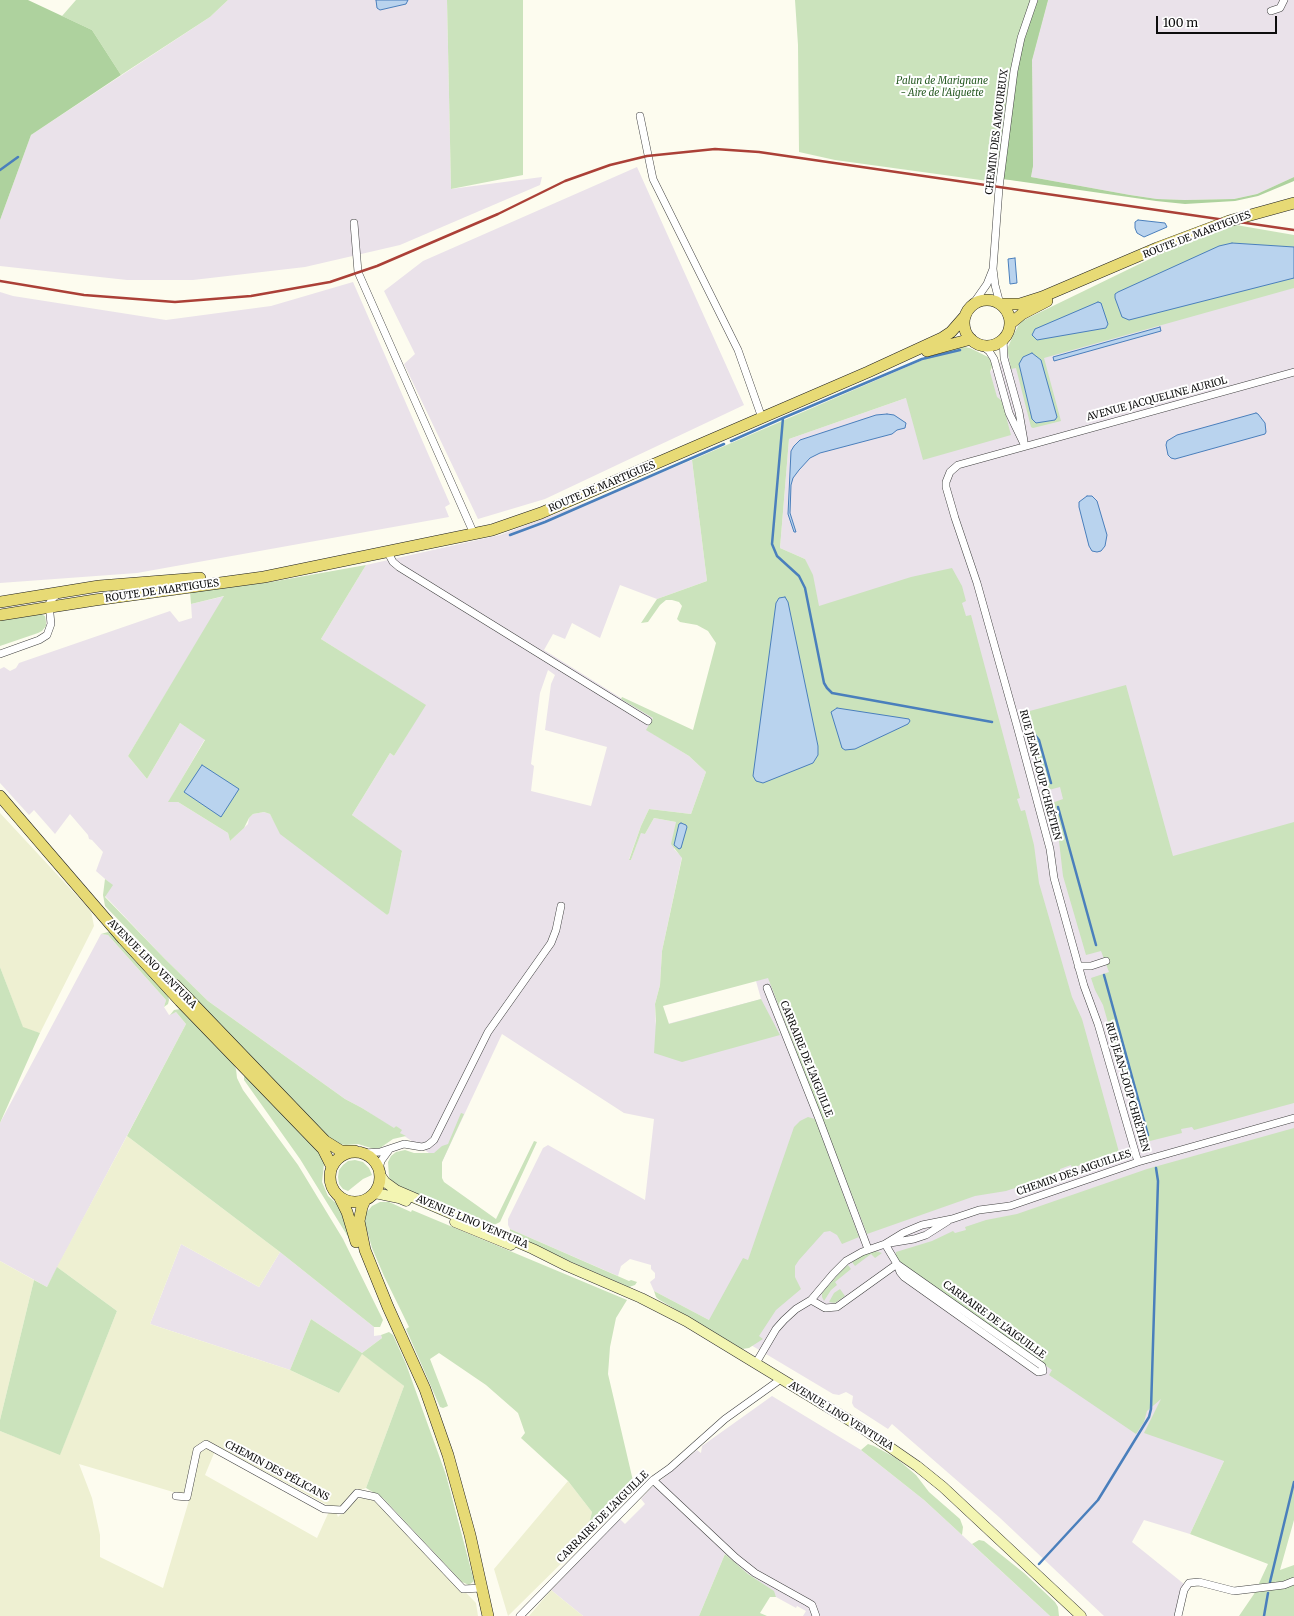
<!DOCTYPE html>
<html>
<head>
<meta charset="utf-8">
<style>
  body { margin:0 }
  #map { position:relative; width:1294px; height:1616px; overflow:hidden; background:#fdfcef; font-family:Merriweather,serif }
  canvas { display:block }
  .scale { position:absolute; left:1156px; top:16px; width:121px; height:18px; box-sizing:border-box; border:2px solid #0d0d0d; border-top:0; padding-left:5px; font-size:12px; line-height:14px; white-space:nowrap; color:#0d0d0d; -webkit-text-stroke:3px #fff; paint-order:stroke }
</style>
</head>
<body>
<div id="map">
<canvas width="1294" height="1616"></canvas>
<div class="scale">100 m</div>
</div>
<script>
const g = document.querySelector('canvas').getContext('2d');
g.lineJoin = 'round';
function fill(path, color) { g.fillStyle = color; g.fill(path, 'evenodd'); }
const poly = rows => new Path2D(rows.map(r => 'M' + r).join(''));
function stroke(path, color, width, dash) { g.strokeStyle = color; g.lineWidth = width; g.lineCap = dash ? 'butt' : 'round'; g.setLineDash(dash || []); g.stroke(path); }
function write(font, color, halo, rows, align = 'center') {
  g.font = font + ' Merriweather,serif'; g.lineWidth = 4; g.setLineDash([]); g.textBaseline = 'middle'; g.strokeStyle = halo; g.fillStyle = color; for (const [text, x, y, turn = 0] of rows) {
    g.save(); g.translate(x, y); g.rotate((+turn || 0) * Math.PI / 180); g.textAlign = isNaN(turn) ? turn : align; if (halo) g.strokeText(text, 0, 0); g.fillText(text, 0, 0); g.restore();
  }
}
fill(poly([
  [228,0,447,0,451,189,542,177,540,185,400,245,305,267,193,280,127,280,0,266,0,220,31,135,210,17],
  [1048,0,1294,0,1294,177,1257,194,1234,199,1185,200,1157,199,1130,195,1031,177,1033,166,1032,60],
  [637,167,744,405,545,499,478,519,404,364,415,354,384,291,423,261],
  [1294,242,1294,1412,1224,1461,1190,1534,1144,1520,1132,1542,1184,1584,1174,1616,1104,1616,999,1517,892,1424,888,1429,854,1407,852,1403,853,1396,846,1392,839,1395,833,1394,709,1320,654,1291,650,1282,655,1278,655,1273,651,1269,651,1265,630,1259,621,1266,618,1276,510,1229,508,1225,508,1219,543,1148,548,1145,645,1200,654,1119,624,1113,502,1034,442,1162,400,1133,396,1126,394,1129,362,1108,345,1099,208,1001,165,959,105,896,112,885,96,871,103,852,92,840,89,839,88,835,70,814,55,834,34,810,29,815,0,783,0,669,4,667,10,671,16,668,19,663,170,611,179,622,192,618,191,604,225,596,128,756,147,779,180,723,205,739,169,801,178,802,228,833,230,841,248,824,249,818,253,814,264,812,270,814,274,821,387,915,402,852,352,815,390,753,394,756,425,705,321,639,366,565,500,535,629,486,692,460,707,581,657,599,620,585,600,638,572,623,565,639,553,634,544,650,653,718,647,730,689,756,706,772,691,814,649,809,641,826,629,859,631,860,641,832,645,834,654,818,676,822,674,849,682,857,662,951,660,985,655,1004,656,1027,761,999,756,981,831,688,805,559,780,548,789,439,906,398,990,372,1017,345],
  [548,670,555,675,551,684,545,730,607,747,591,806,531,791,534,766,531,764,540,693],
  [353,282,450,504,445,507,449,517,137,573,0,583,0,292,13,296,166,320,271,306],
  [101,934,108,935,166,1000,164,1007,169,1015,176,1012,186,1024,47,1287,0,1261,0,1123],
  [181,1244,259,1287,280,1252,374,1327,374,1336,381,1335,382,1338,362,1353,311,1319,290,1370,150,1324],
  [772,1396,861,1450,924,1500,1050,1616,803,1616,806,1611,797,1606,796,1608,776,1597,773,1591,748,1574,725,1554,699,1616,583,1616,551,1590,620,1519,625,1524,645,1504,641,1499,650,1489,697,1450,701,1453,702,1446]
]), '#eae2ea');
fill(poly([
  [0,813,91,911,94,926,40,1033,23,1028,0,967],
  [127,1136,280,1252,259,1287,181,1244,150,1324,290,1370,339,1393,362,1353,404,1386,366,1488,358,1491,342,1505,334,1507,338,1517,355,1500,365,1497,377,1502,476,1603,478,1616,0,1616,0,1431,60,1454,117,1311,57,1267],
  [217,1446,331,1507,317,1538,205,1475],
  [79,1464,190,1497,163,1588,100,1557,100,1535,92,1498],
  [0,1261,34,1280,0,1420],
  [568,1481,592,1512,585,1540,508,1616,494,1569],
  [551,1590,583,1616,529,1616]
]), '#eef0d2');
fill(poly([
  [76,0,228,0,210,17,121,75,92,30,62,16],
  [447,0,523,0,523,175,451,189],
  [795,0,1048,0,1032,60,1033,166,1031,171,1031,182,1003,179,995,182,835,160,799,152,798,45],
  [1236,225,1294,235,1294,288,1044,358,1061,421,1033,428,1031,427,1016,368,1011,369,1008,353,1008,347,1012,338,1018,326,1022,321,1160,254,1227,227],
  [959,346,970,348,988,357,993,364,990,372,997,397,1002,401,1011,435,923,460,906,398,789,439,780,548,805,559,813,575,819,606,911,577,952,568,962,586,966,601,962,603,966,616,971,615,1020,798,1017,799,1021,811,1025,810,1034,845,1039,883,1072,997,1082,1019,1119,1152,1072,1168,1071,1165,1060,1169,1060,1173,1006,1191,975,1196,867,1234,768,978,663,1006,669,1024,761,999,780,1035,682,1062,654,1053,656,1021,655,1004,660,985,662,951,682,858,671,844,676,822,654,818,645,834,641,833,631,860,629,860,641,826,649,809,691,814,706,772,689,756,646,730,653,718,621,699,622,697,693,730,716,643,708,631,697,625,680,622,677,619,682,606,679,602,672,600,666,600,660,605,648,622,641,623,657,599,707,581,692,460,939,353],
  [366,565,321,639,426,705,394,756,390,753,352,815,402,851,389,913,387,915,280,834,270,814,264,812,253,814,249,818,244,828,230,841,228,833,178,802,168,802,205,740,180,723,147,779,128,756,224,596,191,604,190,592,271,582],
  [39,613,45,616,46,622,46,626,42,631,38,633,0,646,0,620],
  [1126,685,1173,856,1294,822,1294,1103,1194,1130,1192,1127,1181,1129,1182,1133,1142,1143,1103,1005,1095,990,1091,978,1109,972,1101,951,1086,955,1063,876,1059,841,1049,804,1063,799,1060,787,1045,791,1026,712],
  [105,879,113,885,105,897,165,959,208,1001,345,1099,362,1108,394,1128,396,1126,402,1130,400,1133,406,1136,393,1139,380,1148,374,1149,358,1144,346,1145,338,1144,329,1138,105,906,103,895],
  [108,932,113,933,168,995,169,1000,168,1004,164,1007,166,1000,108,935,101,934],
  [0,967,23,1027,40,1033,0,1123],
  [180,1009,187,1014,232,1061,236,1069,237,1078,243,1090,298,1165,343,1239,383,1320,380,1327,374,1327,280,1252,127,1136,186,1024,176,1012,170,1015,174,1010],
  [245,1075,319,1152,323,1157,324,1164,322,1182,328,1196,338,1205,342,1212,350,1240,300,1159,244,1080,244,1077],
  [461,1113,464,1114,442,1162,442,1178,444,1182,496,1219,534,1141,537,1142,500,1222,494,1225,397,1186,392,1182,389,1177,388,1162,391,1156,396,1152,405,1150,414,1153,434,1153,442,1146,448,1144],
  [808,1117,815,1119,859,1237,842,1244,837,1235,830,1231,824,1232,799,1260,795,1266,795,1277,801,1289,776,1310,759,1336,763,1339,749,1348,742,1349,658,1299,656,1297,654,1291,709,1320,743,1258,748,1260,794,1127,800,1121],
  [1294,1128,1294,1520,1280,1570,1294,1565,1294,1616,1239,1616,1254,1594,1268,1564,1190,1534,1224,1461,1144,1433,1161,1399,1147,1411,1144,1422,1136,1434,1049,1375,1052,1370,899,1261,896,1256,896,1252,932,1241,953,1231,955,1233,966,1230,965,1227,986,1220,1017,1214,1147,1169],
  [355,1160,363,1162,369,1168,372,1175,363,1179,348,1191,343,1189,339,1184,338,1177,339,1170,343,1165,348,1161],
  [380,1202,389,1202,411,1212,412,1210,627,1300,616,1318,610,1347,608,1374,634,1485,585,1540,592,1512,568,1481,521,1438,525,1433,518,1413,486,1385,439,1353,430,1359,448,1406,443,1408,440,1407,406,1329,409,1327,384,1276,372,1248,365,1223,366,1213,372,1206],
  [510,1229,629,1281,631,1280,637,1282,635,1285,629,1287,516,1238,510,1233],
  [876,1251,882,1253,875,1258,871,1254,855,1266,852,1262,863,1255],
  [848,1265,851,1269,835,1282,837,1285,831,1290,824,1301,822,1297,822,1293,841,1271],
  [57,1267,117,1311,60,1455,0,1431,0,1420,34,1280,47,1287],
  [840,1289,845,1296,835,1303,829,1302,834,1293],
  [311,1319,362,1353,382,1338,381,1335,389,1332,393,1335,406,1364,446,1475,474,1581,469,1585,462,1582,383,1498,366,1488,404,1386,362,1354,339,1393,290,1370],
  [868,1444,874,1446,896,1458,916,1475,929,1492,960,1519,963,1527,962,1535,924,1500,861,1450],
  [979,1540,984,1541,1024,1573,1055,1602,1058,1607,1059,1616,1050,1616,972,1544],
  [725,1554,748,1574,774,1591,776,1597,770,1597,760,1613,767,1616,699,1616]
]), '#cbe3bc');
fill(poly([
  [0,0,28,0,92,30,121,75,31,135,0,220],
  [1038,0,1048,0,1032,60,1033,166,1031,177,1130,195,1157,199,1185,200,1234,199,1257,194,1294,177,1294,181,1258,196,1235,201,1185,204,1156,201,1003,179,1019,56]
]), '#aed29e');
const water = poly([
  [376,0,408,0,406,4,380,10,377,8,376,0],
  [1138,220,1165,223,1167,227,1144,237,1137,233,1135,228,1135,222,1138,220],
  [1232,243,1294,247,1294,278,1129,320,1122,317,1115,298,1115,294,1118,292,1219,246,1232,243],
  [1015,258,1017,283,1010,284,1008,259,1015,258],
  [1098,302,1101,303,1108,324,1106,328,1037,340,1032,335,1035,329,1098,302],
  [1160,327,1161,331,1054,361,1053,357,1160,327],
  [1032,353,1041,360,1057,417,1055,420,1036,423,1032,419,1019,364,1023,357,1032,353],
  [1256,413,1258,414,1265,423,1266,432,1265,434,1175,459,1171,458,1168,455,1166,445,1167,441,1177,435,1256,413],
  [887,414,894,415,906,423,905,428,897,430,892,434,820,453,810,458,799,470,793,478,791,485,790,513,796,532,794,532,788,514,791,451,794,446,800,440,876,415,887,414],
  [1087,496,1092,496,1097,501,1107,535,1105,546,1101,551,1097,552,1092,551,1089,546,1079,507,1079,502,1087,496],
  [785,597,788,602,818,746,818,755,813,763,763,783,756,781,753,776,776,603,779,598,785,597],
  [837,708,909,719,910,721,908,724,855,749,845,750,842,748,831,712,837,708],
  [202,765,239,789,221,817,184,792,202,765],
  [681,823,686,825,687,827,681,848,679,849,674,845,679,824,681,823]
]);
fill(water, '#b9d3ee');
stroke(water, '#4a7fbc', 1);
stroke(poly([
  [0,170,18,157],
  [960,350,922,359,783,418,772,544,777,556,799,576,805,588,824,683,827,688,832,693,992,722],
  [731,441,783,418],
  [510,535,545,522,724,444],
  [1035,735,1039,740,1051,783],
  [1058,807,1096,945],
  [1104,975,1148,1135],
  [1039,1564,1098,1500,1149,1417,1151,1409,1158,1181,1156,1168],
  [1270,1582,1294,1482],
  [1264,1616,1268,1593]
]), '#4a7fbc', 2.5);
const minor = poly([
  [1271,11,1280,8,1284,0],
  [640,116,653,179,738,350,762,418],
  [354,223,358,272,474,534],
  [993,269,999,188,1014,71,1021,38,1034,0],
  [973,304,987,284,993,269,995,285,1000,304],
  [1003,339,1004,358,1019,412,1024,441],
  [981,345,989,351,994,359,1009,413,1025,446],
  [387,551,393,562,399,567,648,721],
  [0,654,39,640,47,635,51,624,49,604,53,598,59,593],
  [1078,966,1091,966,1106,961],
  [767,988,819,1119,868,1249],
  [364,1153,380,1152,404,1144,422,1147,428,1145,434,1140,488,1032,551,943,556,930,561,906],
  [1138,1162,1098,1024,1084,986,1054,878,1050,849,1017,726,977,583,955,518,946,487,946,482,950,472,958,465,1294,372],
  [379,1169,381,1161,389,1150],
  [890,1243,914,1239,926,1235,948,1221],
  [885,1244,903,1233,922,1225,952,1219,979,1210,1010,1206,1138,1162,1294,1118],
  [897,1264,1042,1366,1043,1371,1038,1372,904,1277,900,1272,897,1264],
  [756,1363,776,1329,784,1320,796,1309,811,1300,833,1274,846,1261,862,1252,885,1244,897,1264,837,1307,825,1308,811,1300],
  [653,1480,736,1558,755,1573,807,1602,812,1605,816,1616],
  [176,1496,187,1497,197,1450,206,1444,324,1509,342,1510,357,1493,376,1497,463,1589,482,1588],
  [520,1616,653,1480,670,1468,725,1419,781,1379],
  [1178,1616,1184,1590,1189,1583,1199,1582,1234,1591,1284,1585,1294,1581]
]);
const secondary = poly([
  [380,1175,385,1182,396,1190,533,1249,567,1266,641,1298,686,1321,862,1428,917,1466,943,1487,1081,1616],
  [375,1193,399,1198,406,1201],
  [455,1222,511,1245]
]);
const primary = poly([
  '964 323a23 23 0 1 1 46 0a23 23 0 1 1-46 0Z',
  [1000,304,1020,304,1042,297,1157,248,1229,221,1294,203],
  [1010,324,1022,314,1047,301],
  [927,351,971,339],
  [0,602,99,586,200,578],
  [0,615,95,600,264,577,492,530,541,513,868,372,942,338,951,332,965,316],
  [0,796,123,939,180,1001,323,1149,332,1167],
  [175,985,325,1141,341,1151,355,1151],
  '330 1177a25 25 0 1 1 50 0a25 25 0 1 1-50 0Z',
  [339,1196,347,1212,356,1242],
  [365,1200,362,1207,359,1221,365,1250,388,1307,425,1389,448,1455,470,1535,488,1616]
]);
stroke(minor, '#404040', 8);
stroke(secondary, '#2f2f2f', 11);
stroke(primary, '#1e1e1e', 12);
stroke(minor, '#fff', 7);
stroke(secondary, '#f3f5b2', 10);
stroke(primary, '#e7da75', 11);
stroke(poly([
  [0,281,84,295,175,302,251,296,330,282,377,266,498,214,565,181,610,165,647,156,715,149,759,152,1294,230]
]), '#ab4037', 2.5);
write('italic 10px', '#2a5c26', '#fff', [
  ["Palun de Marignane",942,81],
  ["- Aire de l'Aiguette",942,93]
]);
write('10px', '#0d0d0d', '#fff', [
  ["CHEMIN DES AMOUREUX",997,132,-83],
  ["ROUTE DE MARTIGUES",1197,235,-21],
  ["AVENUE JACQUELINE AURIOL",1157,399,-15],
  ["ROUTE DE MARTIGUES",602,487,-23],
  ["ROUTE DE MARTIGUES",162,591,-8],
  ["RUE JEAN-LOUP CHRÉTIEN",1040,775,75],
  ["AVENUE LINO VENTURA",152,964,45],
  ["CARRAIRE DE L'AIGUILLE",806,1059,68],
  ["RUE JEAN-LOUP CHRÉTIEN",1127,1087,74],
  ["CHEMIN DES AIGUILLES",1074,1173,-19],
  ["AVENUE LINO VENTURA",472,1222,23],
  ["CARRAIRE DE L'AIGUILLE",994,1320,36],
  ["AVENUE LINO VENTURA",841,1416,32],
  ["CHEMIN DES PÉLICANS",277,1471,28],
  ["CARRAIRE DE L'AIGUILLE",603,1517,-45]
]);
</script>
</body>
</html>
